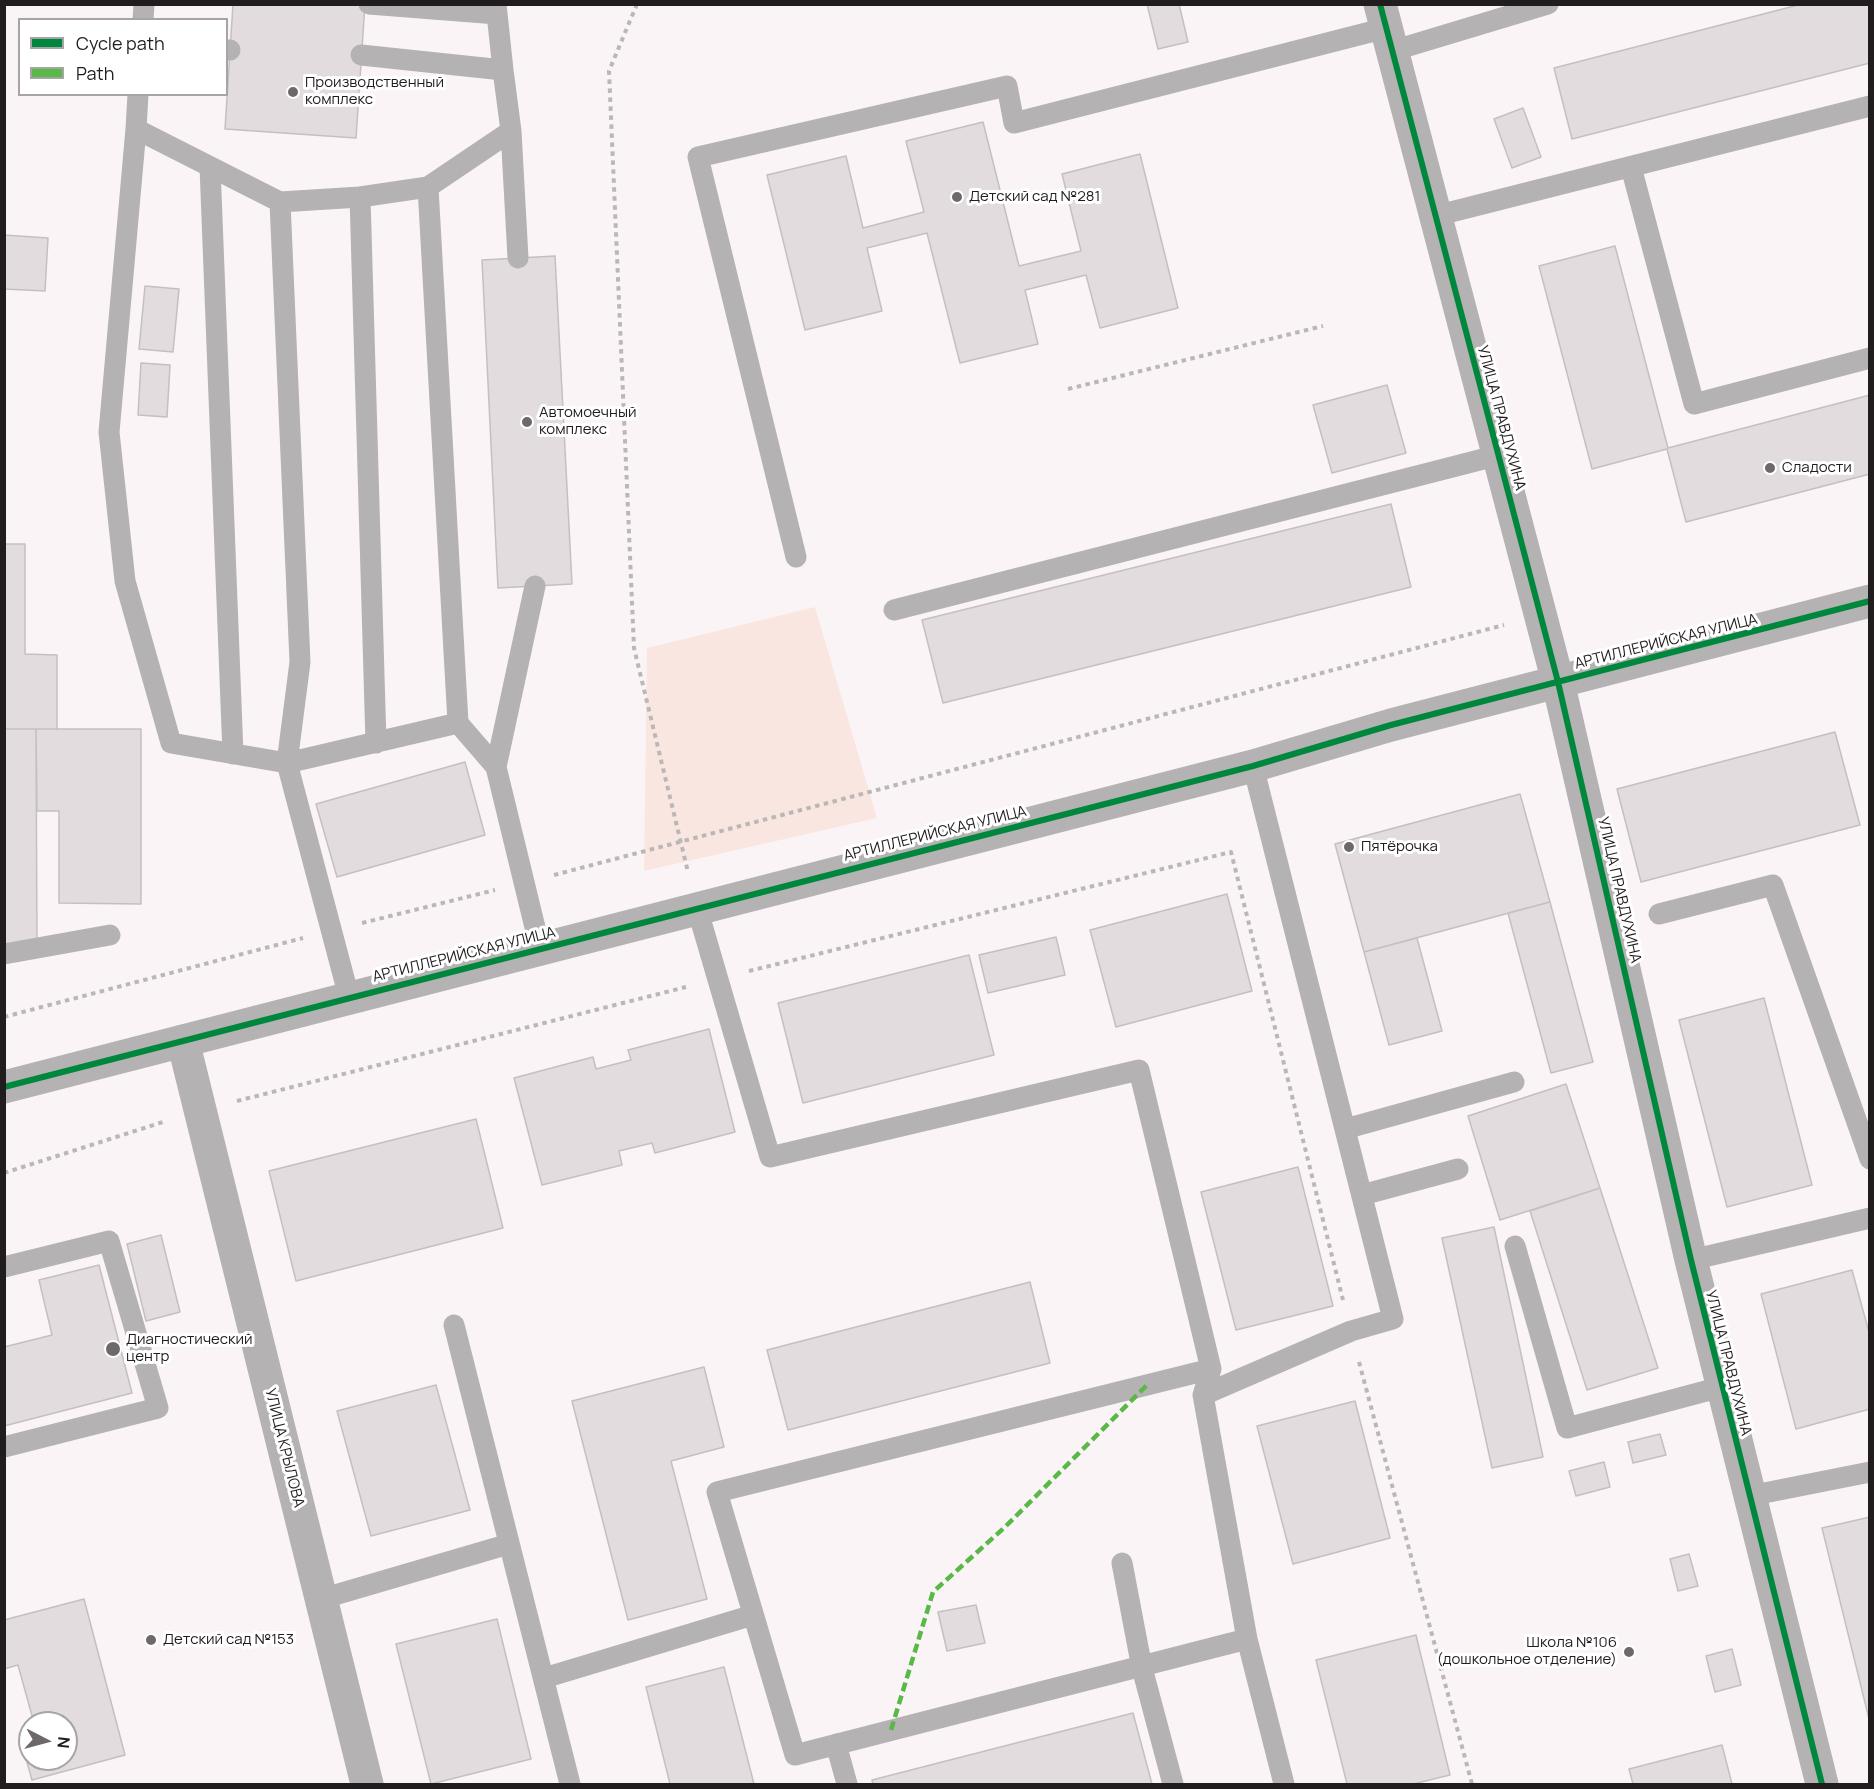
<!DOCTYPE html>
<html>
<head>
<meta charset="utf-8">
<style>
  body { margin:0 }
  #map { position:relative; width:1874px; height:1789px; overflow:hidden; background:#fbf4f6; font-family:Manrope,sans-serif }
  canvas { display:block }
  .frame { position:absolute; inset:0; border:6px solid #211c1e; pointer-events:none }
  .legend { position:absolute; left:18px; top:18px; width:210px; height:78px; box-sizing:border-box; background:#fff; border:2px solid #a6a4a5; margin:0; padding:8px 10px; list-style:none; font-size:18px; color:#211c1e }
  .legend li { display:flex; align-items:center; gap:12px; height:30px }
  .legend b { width:30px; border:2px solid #a6a4a5 }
  .north { position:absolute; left:18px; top:1711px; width:60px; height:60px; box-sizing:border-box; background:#fff; border:2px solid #a6a4a5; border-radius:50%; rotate:96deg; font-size:16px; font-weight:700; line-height:24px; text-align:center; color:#211c1e }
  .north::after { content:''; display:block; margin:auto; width:21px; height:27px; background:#6d686a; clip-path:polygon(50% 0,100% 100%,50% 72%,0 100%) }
</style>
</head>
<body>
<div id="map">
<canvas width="1874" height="1789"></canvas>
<div class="frame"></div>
<ul class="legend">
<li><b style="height:8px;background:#00873e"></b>Cycle path</li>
<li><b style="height:8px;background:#58b947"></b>Path</li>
</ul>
<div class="north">N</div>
</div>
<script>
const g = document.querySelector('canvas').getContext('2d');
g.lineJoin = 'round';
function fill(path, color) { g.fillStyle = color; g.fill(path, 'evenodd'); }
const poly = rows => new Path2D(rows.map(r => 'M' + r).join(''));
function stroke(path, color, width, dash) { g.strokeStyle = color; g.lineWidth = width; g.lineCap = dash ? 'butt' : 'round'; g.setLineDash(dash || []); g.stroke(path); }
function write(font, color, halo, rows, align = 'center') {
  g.font = font + ' Manrope,sans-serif'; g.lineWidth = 6; g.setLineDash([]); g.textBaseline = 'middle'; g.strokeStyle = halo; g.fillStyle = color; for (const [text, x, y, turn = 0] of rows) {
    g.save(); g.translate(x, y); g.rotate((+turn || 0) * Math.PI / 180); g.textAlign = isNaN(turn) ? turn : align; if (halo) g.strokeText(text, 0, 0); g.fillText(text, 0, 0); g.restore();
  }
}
fill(poly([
  [815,607,877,818,644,871,647,648]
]), '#fae6e1');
const building = poly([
  [233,4,365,4,356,138,225,129,233,4],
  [1147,4,1179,4,1188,42,1158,49,1147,4],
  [1802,4,1870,4,1870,63,1572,139,1554,68,1802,4],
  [1523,108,1541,157,1512,168,1494,119,1523,108],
  [983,122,1019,266,1081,251,1062,174,1140,154,1178,308,1100,328,1086,275,1025,290,1038,344,960,363,927,233,867,248,882,311,805,330,767,175,846,156,863,228,924,212,906,141,983,122],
  [4,235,48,238,45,291,4,289,4,235],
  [1615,246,1668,448,1870,395,1870,474,1686,522,1667,449,1592,469,1539,266,1615,246],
  [555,256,572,584,498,588,482,260,555,256],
  [145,286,179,289,173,352,139,349,145,286],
  [141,363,170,365,167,417,138,415,141,363],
  [1387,385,1406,453,1332,473,1313,405,1387,385],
  [1391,504,1411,587,943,703,922,620,1391,504],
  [4,544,25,544,25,654,57,655,57,729,4,729,4,544],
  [4,729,36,729,37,947,4,947,4,729],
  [36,729,141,729,141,904,59,903,59,811,37,811,36,729],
  [1835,732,1860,825,1641,882,1617,789,1835,732],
  [465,762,485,835,337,877,316,804,465,762],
  [1520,794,1550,902,1364,952,1335,844,1520,794],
  [1227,894,1252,991,1116,1027,1090,930,1227,894],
  [1550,902,1593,1062,1551,1073,1508,913,1550,902],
  [1056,937,1065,975,988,993,979,955,1056,937],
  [1417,938,1442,1031,1389,1045,1364,952,1417,938],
  [969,955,994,1055,803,1103,778,1003,969,955],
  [1764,998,1812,1185,1727,1207,1679,1020,1764,998],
  [709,1029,735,1132,655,1153,652,1143,619,1151,622,1165,542,1185,514,1078,593,1057,596,1069,631,1060,628,1050,709,1029],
  [1566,1084,1600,1188,1500,1220,1468,1116,1566,1084],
  [476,1119,503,1228,296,1281,269,1171,476,1119],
  [1298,1167,1333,1306,1236,1330,1201,1192,1298,1167],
  [1600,1188,1658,1368,1587,1390,1530,1211,1600,1188],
  [1494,1227,1543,1457,1492,1468,1442,1238,1494,1227],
  [161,1235,180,1312,146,1321,127,1244,161,1235],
  [99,1265,132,1393,4,1426,4,1347,52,1335,39,1280,99,1265],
  [1852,1270,1870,1336,1870,1409,1796,1429,1761,1294,1852,1270],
  [1030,1282,1050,1363,788,1430,767,1350,1030,1282],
  [704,1367,724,1447,671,1461,707,1599,628,1620,572,1401,704,1367],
  [436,1385,470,1510,371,1536,337,1411,436,1385],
  [1355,1401,1390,1538,1293,1564,1257,1426,1355,1401],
  [1660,1434,1666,1455,1633,1463,1628,1442,1660,1434],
  [1604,1462,1610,1487,1576,1496,1569,1471,1604,1462],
  [1870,1517,1870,1723,1822,1528,1870,1517],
  [1689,1554,1698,1586,1678,1591,1670,1559,1689,1554],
  [84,1599,125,1755,32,1780,19,1734,30,1731,30,1759,66,1759,66,1723,34,1723,18,1665,4,1669,4,1620,84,1599],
  [976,1605,985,1643,947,1651,938,1612,976,1605],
  [497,1619,531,1759,431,1784,396,1644,497,1619],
  [1416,1635,1450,1775,1413,1784,1347,1784,1316,1660,1416,1635],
  [1732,1649,1741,1685,1715,1692,1706,1656,1732,1649],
  [724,1667,754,1784,670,1784,646,1687,724,1667],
  [1133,1713,1152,1784,873,1784,872,1780,1133,1713],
  [1722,1745,1732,1784,1633,1784,1629,1769,1722,1745]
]);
fill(building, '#e2dcdf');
stroke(building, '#c4bfc1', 1.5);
stroke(poly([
  [637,4,609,71,634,648,688,872],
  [1068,389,1323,326],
  [554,875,1504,625],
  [362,923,495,890],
  [749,971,1231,852,1343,1300],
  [4,1017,303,938],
  [237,1101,686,987],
  [4,1173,163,1122],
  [1359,1362,1472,1784]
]), '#bab7b7', 4, [4.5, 4.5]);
stroke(poly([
  [369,4,497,14],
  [496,4,503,70],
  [143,20,144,4],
  [226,50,230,50],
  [1392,51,1548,4],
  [361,55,503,70,511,131,518,258],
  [138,94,136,129,280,202,300,662,287,763,349,997],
  [136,129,109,432,125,581,171,743,287,763,458,723],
  [210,167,233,754],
  [1631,167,1694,404,1870,358],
  [360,197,428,187],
  [280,202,360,197,376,743],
  [1435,216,1870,106],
  [796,557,698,157,1007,86,1014,123,1386,28],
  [535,586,496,767,540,948],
  [894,610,1499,455],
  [496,767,458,723,428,187,511,131],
  [697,908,770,1157,1139,1070,1211,1369,1203,1395,1247,1639,1284,1784],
  [1659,914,1773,885,1870,1159],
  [4,954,110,935],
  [1345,1129,1514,1082],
  [1362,1195,1458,1169],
  [1515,1246,1567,1428,1721,1387],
  [1691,1260,1870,1218],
  [4,1267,109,1241,158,1408,4,1447],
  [454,1325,570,1784],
  [1211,1369,717,1492,795,1755,1247,1639],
  [1203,1395,1351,1331,1393,1319,1253,766],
  [1749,1496,1870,1472],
  [1122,1563,1142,1668,1173,1784],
  [321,1599,509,1544],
  [544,1678,753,1615],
  [836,1744,847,1784]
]), '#b4b2b2', 21);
stroke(poly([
  [1380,4,1558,682,1691,1260,1822,1784],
  [183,1041,367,1784]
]), '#b4b2b2', 33);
stroke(poly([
  [4,1087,1253,766,1391,725,1870,601]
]), '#b4b2b2', 33);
stroke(poly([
  [891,1730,933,1592,1005,1527,1147,1385]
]), '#58b947', 4.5, [9, 4.5]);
stroke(poly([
  [1380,4,1558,682,1691,1260,1822,1784],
  [4,1087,1253,766,1391,725,1870,601]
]), '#00873e', 6);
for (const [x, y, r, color] of [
  [293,92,6,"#6d686a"],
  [957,197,6,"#6d686a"],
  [527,422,6,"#6d686a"],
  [1770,468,6,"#6d686a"],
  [1349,847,6,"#6d686a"],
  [113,1349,8,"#6d686a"],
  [151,1640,6,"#6d686a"],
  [1629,1652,6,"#6d686a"]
]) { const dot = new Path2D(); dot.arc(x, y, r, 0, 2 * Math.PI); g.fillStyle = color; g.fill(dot); stroke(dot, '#fff', 2); }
write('15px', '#211c1e', '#fff', [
  ["Производственный",305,83],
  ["комплекс",305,100],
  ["Детский сад №281",969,197],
  ["Автомоечный",539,413],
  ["комплекс",539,430],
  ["Сладости",1782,468],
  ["Пятёрочка",1361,847],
  ["Диагностический",126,1340],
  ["центр",126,1357],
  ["Детский сад №153",163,1640],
  ["Школа №106",1617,1643,"right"],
  ["(дошкольное отделение)",1617,1660,"right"]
], 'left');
write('15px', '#211c1e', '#fff', [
  ["УЛИЦА ПРАВДУХИНА",1501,418,75],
  ["АРТИЛЛЕРИЙСКАЯ УЛИЦА",1666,642,-14],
  ["АРТИЛЛЕРИЙСКАЯ УЛИЦА",935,834,-14],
  ["УЛИЦА ПРАВДУХИНА",1619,890,77],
  ["АРТИЛЛЕРИЙСКАЯ УЛИЦА",464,955,-14],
  ["УЛИЦА ПРАВДУХИНА",1728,1363,76],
  ["УЛИЦА КРЫЛОВА",284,1448,76]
]);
</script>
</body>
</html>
